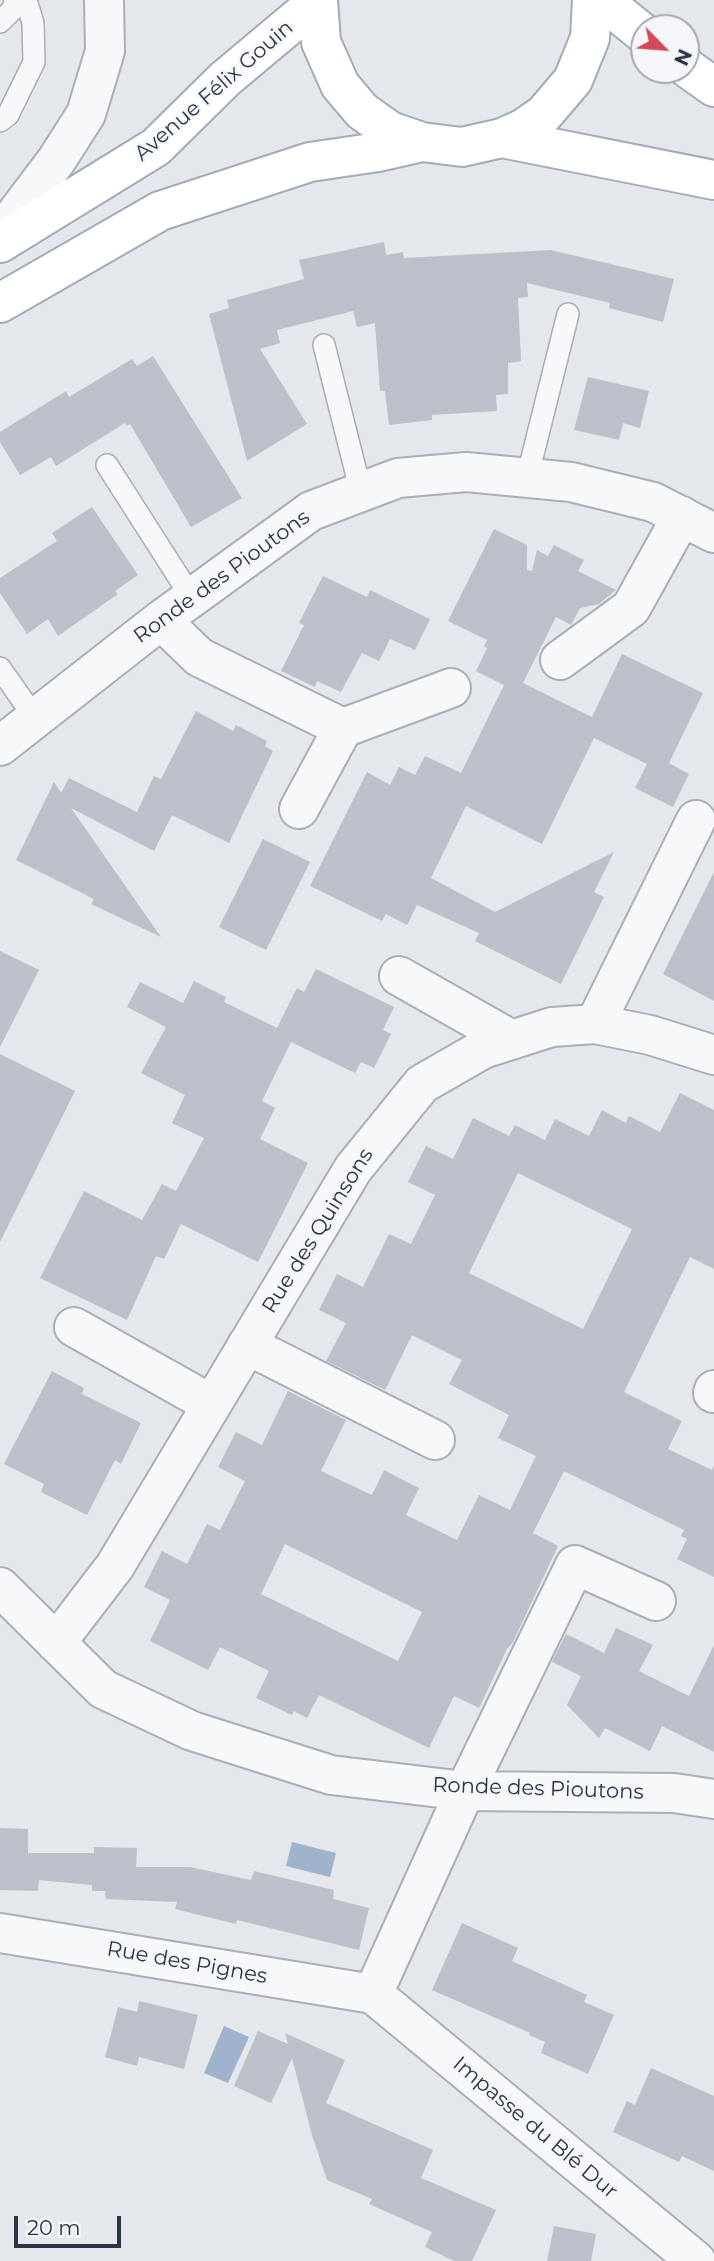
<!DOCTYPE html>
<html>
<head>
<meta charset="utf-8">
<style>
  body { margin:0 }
  #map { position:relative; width:714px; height:2261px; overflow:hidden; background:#e4e7ec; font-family:Montserrat,sans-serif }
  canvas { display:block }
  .north { position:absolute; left:630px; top:14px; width:70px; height:70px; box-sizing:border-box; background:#f4f6f9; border:2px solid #a4a8b1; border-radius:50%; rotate:115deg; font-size:19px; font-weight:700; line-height:28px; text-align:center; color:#2b3445 }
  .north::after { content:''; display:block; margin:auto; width:24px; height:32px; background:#d1495b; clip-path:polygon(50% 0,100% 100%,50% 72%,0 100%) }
  .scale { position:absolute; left:14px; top:2216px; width:107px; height:32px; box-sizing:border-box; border:4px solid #2b3445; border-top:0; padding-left:9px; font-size:21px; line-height:24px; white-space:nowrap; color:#2b3445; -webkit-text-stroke:5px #f4f6f9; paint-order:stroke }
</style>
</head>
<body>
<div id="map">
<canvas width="714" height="2261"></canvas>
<div class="north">N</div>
<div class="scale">20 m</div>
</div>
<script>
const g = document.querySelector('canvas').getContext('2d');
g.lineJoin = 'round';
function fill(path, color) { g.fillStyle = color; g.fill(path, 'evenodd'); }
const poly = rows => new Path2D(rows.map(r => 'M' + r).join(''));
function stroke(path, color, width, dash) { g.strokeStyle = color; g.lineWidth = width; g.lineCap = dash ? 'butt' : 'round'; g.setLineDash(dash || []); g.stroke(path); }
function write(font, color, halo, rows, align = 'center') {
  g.font = font + ' Montserrat,sans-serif'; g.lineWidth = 5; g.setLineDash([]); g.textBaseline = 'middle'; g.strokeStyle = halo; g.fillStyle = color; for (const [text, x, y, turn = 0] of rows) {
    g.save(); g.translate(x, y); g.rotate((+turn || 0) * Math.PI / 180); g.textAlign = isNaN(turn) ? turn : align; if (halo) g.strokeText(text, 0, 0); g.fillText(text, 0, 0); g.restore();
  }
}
fill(poly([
  [292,1842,336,1853,330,1877,286,1866],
  [224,2026,249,2037,228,2083,204,2073]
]), '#9fb4cc');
fill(poly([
  [384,242,386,255,403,252,404,258,551,250,674,279,663,322,609,308,610,303,527,283,528,297,518,298,521,361,508,363,508,394,496,395,497,411,432,415,432,420,389,425,385,391,380,391,375,323,357,327,353,311,277,330,280,343,260,349,307,424,247,461,209,314,229,308,227,300,304,279,299,260],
  [153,356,242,498,191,527,130,424,127,426,125,423,56,466,51,457,20,475,0,442,0,432,66,391,69,397,132,359,137,366],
  [588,377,649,391,640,428,623,423,619,440,574,430],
  [92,507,138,575,115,591,118,594,58,636,48,619,27,634,0,593,0,578,57,541,52,533],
  [494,529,527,545,527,570,532,571,537,550,548,556,554,545,584,560,578,571,616,590,599,604,580,608,571,625,556,617,523,683,592,717,622,654,703,693,669,763,689,774,673,807,635,788,647,764,594,738,542,844,466,806,431,878,495,912,614,852,594,892,604,897,561,984,475,941,479,933,417,905,407,925,386,914,382,921,310,886,367,772,390,785,399,767,415,775,425,756,461,773,504,685,476,671,487,648,484,647,487,640,448,621],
  [323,576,367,597,370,590,430,619,415,650,390,639,379,661,362,653,341,692,317,681,315,687,281,671,304,625,299,623],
  [196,711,233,731,236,725,267,741,265,746,273,751,229,843,172,815,154,851,71,808,161,937,91,904,94,899,16,860,54,782,61,793,69,778,137,812,154,776,161,779],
  [263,839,310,862,266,950,219,927],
  [714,872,714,1001,663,974],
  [0,951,39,970,0,1047],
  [316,969,394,1007,383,1030,391,1034,374,1068,361,1062,355,1073,291,1042,262,1101,275,1108,260,1139,308,1163,258,1262,181,1224,164,1259,156,1256,127,1320,40,1278,84,1191,142,1220,162,1184,176,1191,204,1138,172,1123,185,1095,141,1073,166,1027,127,1007,140,982,183,1003,194,981,226,997,224,1002,277,1028,297,988,304,992],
  [0,1054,75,1091,0,1242],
  [680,1093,714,1110,714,1269,690,1257,624,1392,682,1421,668,1449,712,1470,714,1465,714,1577,677,1559,687,1539,681,1536,684,1530,564,1471,533,1533,558,1546,513,1642,507,1649,479,1708,454,1696,429,1748,319,1695,307,1718,294,1711,292,1715,256,1698,269,1671,220,1647,208,1670,150,1641,170,1600,144,1587,162,1551,187,1564,207,1524,220,1530,245,1481,218,1467,236,1432,262,1445,288,1391,346,1420,321,1471,372,1495,384,1470,403,1480,419,1488,406,1515,457,1540,479,1495,510,1510,536,1456,498,1438,509,1415,449,1384,462,1360,412,1335,385,1390,326,1361,346,1323,319,1310,337,1274,363,1287,389,1234,411,1244,435,1195,408,1182,426,1146,453,1159,473,1118,509,1136,515,1125,545,1140,555,1119,589,1136,602,1110,626,1123,629,1116,660,1132],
  [518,1173,632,1229,583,1329,469,1273],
  [285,1544,422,1612,398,1661,261,1594],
  [52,1371,84,1388,82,1394,141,1423,121,1464,115,1460,87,1515,41,1492,44,1484,4,1464],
  [616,1628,653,1645,639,1671,689,1696,714,1645,714,1752,662,1726,650,1751,605,1728,599,1738,567,1705,581,1676,552,1662,566,1634,604,1653],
  [0,1828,28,1829,28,1853,94,1853,94,1847,137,1848,136,1867,190,1867,251,1880,254,1871,334,1890,333,1899,369,1908,359,1950,237,1920,236,1924,175,1909,177,1902,106,1899,105,1891,92,1891,92,1885,39,1880,38,1891,0,1890],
  [462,1923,518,1948,512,1961,587,1995,584,2002,614,2015,588,2074,541,2053,545,2042,529,2035,530,2033,432,1990],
  [139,2001,198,2015,184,2069,139,2057,137,2066,105,2057,118,2007,137,2012],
  [258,2031,288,2044,285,2033,345,2060,326,2103,433,2150,421,2178,496,2210,472,2261,454,2261,425,2247,432,2232,369,2204,372,2199,327,2180,312,2135,292,2058,271,2103,234,2086],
  [651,2068,714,2096,714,2171,682,2156,679,2162,613,2132,627,2101,635,2105],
  [554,2226,596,2234,591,2261,547,2261]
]), '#bbc0ca');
const service = poly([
  [0,22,13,9,15,0],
  [0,121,8,115,34,62,33,23,26,0],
  [324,345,361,492],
  [107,465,192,598],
  [527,478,568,314],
  [0,668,35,718]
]);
const minor = poly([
  [0,235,56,161,86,114,105,51,104,0],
  [161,620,199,657,343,728,299,809],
  [560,660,631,608,682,516],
  [343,728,451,688],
  [0,746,161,620,311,511,398,478,466,472,571,482,653,502,714,533],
  [399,976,512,1040],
  [595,1024,696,820],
  [74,1327,211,1404],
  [247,1345,435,1440],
  [713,1393,714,1390],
  [0,1587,103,1689,192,1731,331,1775,465,1791,674,1793,714,1799],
  [56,1643,115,1566,353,1169,422,1084,483,1049,552,1027,595,1024,650,1035,714,1055],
  [0,1933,373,1994,696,2261],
  [373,1994,465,1791,575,1565,656,1601]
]);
const primary = poly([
  [318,0,321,42,340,85,362,111,390,131,422,142],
  [602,0,644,34],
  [686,67,714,87],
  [502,138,714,180],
  [0,243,156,147,225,79,317,2],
  [0,303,160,211,310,162,378,152,422,142,462,147,502,138,524,128,544,114,573,80,590,38,592,0]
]);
stroke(service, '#a9aeb7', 24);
stroke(minor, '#a9aeb7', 42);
stroke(primary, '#a3abb8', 42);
stroke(service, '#f7f8fa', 21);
stroke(minor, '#f7f8fa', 38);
stroke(primary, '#fff', 38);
write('21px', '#2b3445', '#f4f6f9', [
  ["Avenue Félix Gouin",214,91,-41],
  ["Ronde des Pioutons",222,577,-36],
  ["Rue des Quinsons",318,1231,-58],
  ["Ronde des Pioutons",538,1789,2],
  ["Rue des Pignes",187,1963,10],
  ["Impasse du Blé Dur",535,2128,40]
]);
</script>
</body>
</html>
